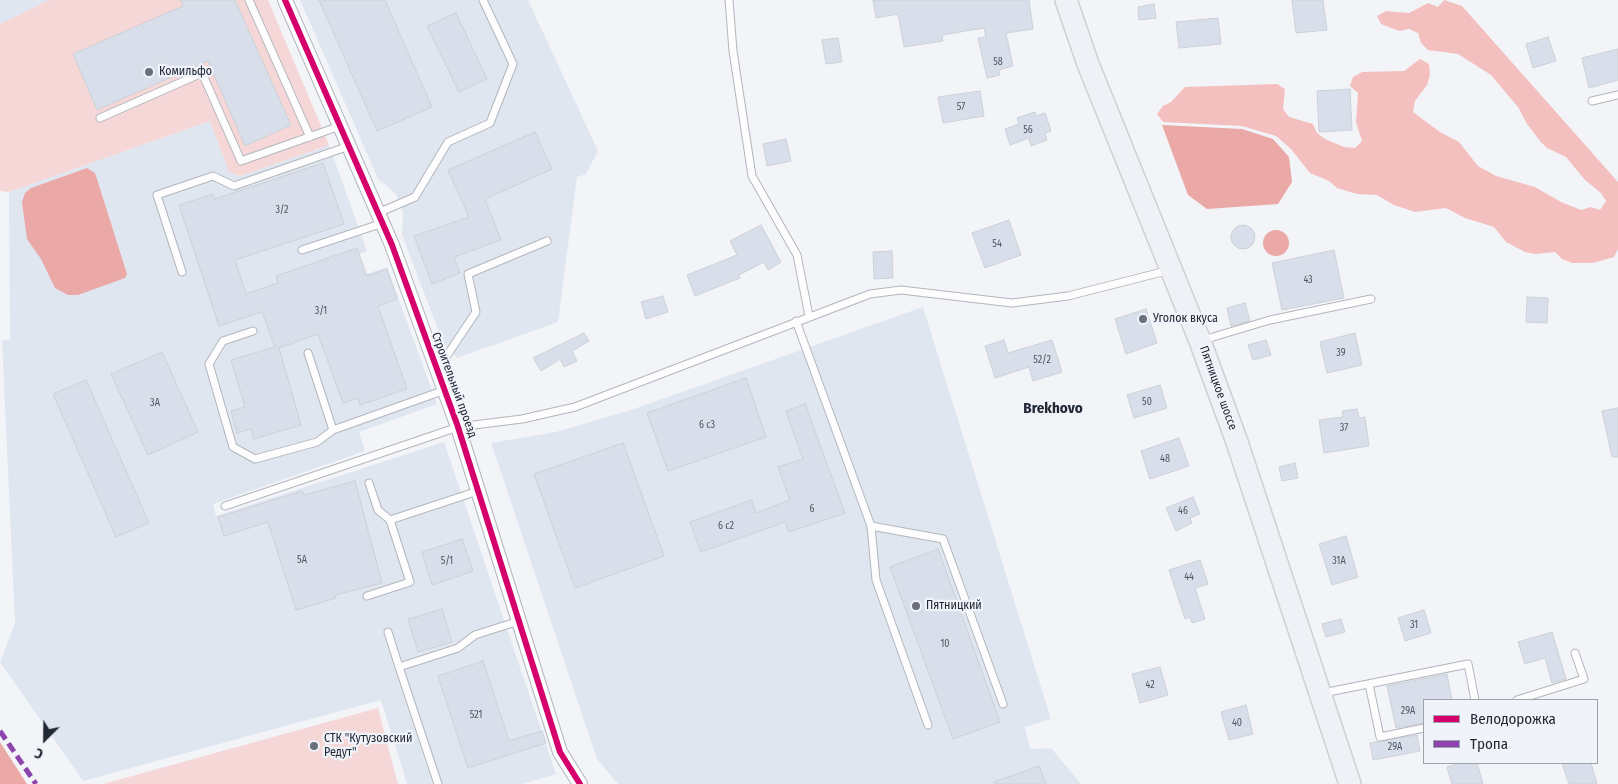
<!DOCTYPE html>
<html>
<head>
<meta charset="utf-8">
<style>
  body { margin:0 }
  #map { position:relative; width:1618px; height:784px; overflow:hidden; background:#f2f4f8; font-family:"Fira Sans Condensed",sans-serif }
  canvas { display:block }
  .legend { position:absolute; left:1423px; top:699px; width:175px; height:65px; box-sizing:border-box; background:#f0f3fa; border:1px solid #9da2ab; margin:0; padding:6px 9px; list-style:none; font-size:15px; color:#212834 }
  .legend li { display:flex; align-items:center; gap:10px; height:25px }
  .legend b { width:25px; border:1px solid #9da2ab }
  .north { position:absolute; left:20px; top:714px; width:50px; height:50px; -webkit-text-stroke:4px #f0f3fa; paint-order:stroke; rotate:203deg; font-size:14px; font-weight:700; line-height:20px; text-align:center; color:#212834 }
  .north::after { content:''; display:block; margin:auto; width:18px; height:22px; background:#212834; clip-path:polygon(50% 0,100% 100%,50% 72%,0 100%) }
</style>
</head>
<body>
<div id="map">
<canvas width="1618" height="784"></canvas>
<ul class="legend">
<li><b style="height:6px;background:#d6006c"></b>Велодорожка</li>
<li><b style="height:6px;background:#8e44ad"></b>Тропа</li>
</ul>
<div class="north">С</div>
</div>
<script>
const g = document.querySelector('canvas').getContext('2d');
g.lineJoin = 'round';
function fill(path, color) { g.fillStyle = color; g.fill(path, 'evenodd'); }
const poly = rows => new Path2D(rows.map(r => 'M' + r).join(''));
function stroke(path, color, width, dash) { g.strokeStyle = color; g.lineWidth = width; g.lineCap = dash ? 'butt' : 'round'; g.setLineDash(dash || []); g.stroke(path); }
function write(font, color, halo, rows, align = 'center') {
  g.font = font + ' "Fira Sans Condensed",sans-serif'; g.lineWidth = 4.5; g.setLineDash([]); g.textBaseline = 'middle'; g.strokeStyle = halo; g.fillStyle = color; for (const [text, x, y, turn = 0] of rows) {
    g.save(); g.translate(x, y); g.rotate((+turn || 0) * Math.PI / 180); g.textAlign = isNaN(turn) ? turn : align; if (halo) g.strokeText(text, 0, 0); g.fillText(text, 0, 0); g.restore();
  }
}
fill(poly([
  [0,0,49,0,0,24],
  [300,0,528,0,598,151,586,174,577,177,558,322,457,358,443,343,402,235,403,212,396,194,378,179],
  [210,121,229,171,240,176,329,145,367,251,359,254,366,274,387,267,437,404,359,432,365,451,213,504,216,516,444,442,556,774,522,784,407,784,381,700,83,781,0,662,15,623,2,341,10,339,9,192],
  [923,307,1051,719,1025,727,1030,749,1051,748,1081,784,618,784,597,759,491,443,556,432,631,410]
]), '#e0e6f0');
fill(poly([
  [49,0,268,0,329,145,240,176,229,172,210,121,9,192,0,191,0,24],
  [378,708,398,784,103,784]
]), '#f6d7d7');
fill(poly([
  [1444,0,1462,6,1618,182,1618,249,1614,257,1593,263,1572,263,1562,259,1555,252,1535,254,1525,252,1506,242,1494,227,1465,218,1446,208,1415,212,1394,205,1377,195,1357,194,1337,188,1329,181,1310,173,1291,149,1276,136,1242,126,1163,122,1157,114,1163,106,1171,102,1185,87,1277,84,1285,89,1283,109,1289,117,1313,124,1317,133,1325,139,1344,147,1355,148,1362,141,1356,122,1358,93,1350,86,1353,77,1362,72,1404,71,1420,59,1429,64,1430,75,1427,85,1415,101,1413,112,1440,132,1459,142,1478,166,1496,176,1535,187,1561,202,1581,210,1591,207,1600,210,1606,201,1601,193,1585,180,1566,157,1547,148,1540,141,1527,124,1518,107,1491,75,1458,54,1428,50,1421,43,1418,33,1409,29,1399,31,1381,24,1377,16,1386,11,1409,13,1428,3,1438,7]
]), '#f4c0bf');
fill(poly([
  [1162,125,1242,129,1273,139,1289,157,1292,182,1278,204,1207,209,1188,195],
  [87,168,95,173,127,274,125,278,78,295,68,295,55,288,41,259,27,239,22,202,25,193,31,188],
  '1263 243a13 13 0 1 1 26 0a13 13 0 1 1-26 0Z',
  [0,742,27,784,0,784]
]), '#eaa8a7');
const building = poly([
  [181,0,235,0,291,125,245,146,208,61,97,110,73,54,183,6,181,0],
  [319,0,385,0,432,107,377,131,319,0],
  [873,0,1029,0,1033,29,1006,33,1013,66,999,70,1000,75,987,78,978,38,986,37,984,28,942,35,943,41,904,47,898,14,876,18,873,0],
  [1292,0,1323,0,1327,30,1296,33,1292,0],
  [1154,4,1156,18,1139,20,1138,7,1154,4],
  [456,13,487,79,459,92,427,26,456,13],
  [1218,18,1221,44,1179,48,1176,22,1218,18],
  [1548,37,1556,61,1533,68,1526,44,1548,37],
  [838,38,842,62,826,64,822,40,838,38],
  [1618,49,1618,80,1589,88,1582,58,1618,49],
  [1350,89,1352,130,1319,132,1317,91,1350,89],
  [980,91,984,116,943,123,938,97,980,91],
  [1035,112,1036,116,1045,113,1051,131,1045,133,1047,140,1031,146,1029,138,1010,145,1005,129,1019,124,1017,118,1035,112],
  [535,132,552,169,485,199,501,240,454,257,460,273,432,284,414,236,469,217,448,170,535,132],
  [786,139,791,161,767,166,763,144,786,139],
  [323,163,344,224,235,260,246,294,278,283,276,276,357,248,367,276,387,269,397,299,378,306,407,389,360,405,358,398,343,403,318,334,279,348,301,425,254,439,251,429,237,433,231,411,245,407,231,360,275,347,262,312,219,326,179,205,213,194,215,199,323,163],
  [1009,220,1021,255,985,268,972,233,1009,220],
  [761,225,781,262,768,270,764,262,739,275,740,278,695,296,687,275,737,255,730,241,761,225],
  '1231 237a12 12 0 1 1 24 0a12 12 0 1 1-24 0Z',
  [1334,250,1344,298,1282,310,1272,263,1334,250],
  [892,251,893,278,874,279,873,252,892,251],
  [663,296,668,312,646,319,641,302,663,296],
  [1527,297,1548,298,1547,323,1526,322,1527,297],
  [1245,303,1250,321,1231,326,1227,308,1245,303],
  [1146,309,1157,343,1126,354,1115,319,1146,309],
  [584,333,589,341,572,351,577,361,564,367,560,359,541,371,533,358,584,333],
  [1355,333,1362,365,1327,373,1320,342,1355,333],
  [1004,340,1008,353,1052,340,1062,372,1033,381,1029,367,995,378,985,346,1004,340],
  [1266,340,1271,355,1253,360,1248,345,1266,340],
  [162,352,198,432,148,455,111,374,162,352],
  [746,378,766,437,668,471,647,413,746,378],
  [86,380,149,523,116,537,53,394,86,380],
  [1160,385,1167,408,1134,418,1127,395,1160,385],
  [805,404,845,513,789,532,785,522,701,552,690,522,752,500,756,513,790,500,778,467,803,459,786,411,805,404],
  [1618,408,1618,457,1612,457,1602,411,1618,408],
  [1357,409,1359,418,1365,417,1369,446,1324,453,1319,420,1343,417,1342,411,1357,409],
  [1179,438,1189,466,1150,479,1141,451,1179,438],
  [623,443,664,556,575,588,534,474,623,443],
  [1295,463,1298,478,1282,481,1279,467,1295,463],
  [355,481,382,583,335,595,336,598,296,610,268,522,224,536,218,517,302,491,304,495,355,481],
  [1193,497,1200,514,1190,518,1192,523,1176,531,1166,508,1193,497],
  [1346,536,1358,577,1332,585,1319,544,1346,536],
  [462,539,473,571,432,585,422,552,462,539],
  [938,549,1000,722,953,739,890,567,938,549],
  [1200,560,1208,584,1195,588,1205,619,1192,623,1190,617,1185,619,1169,570,1200,560],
  [442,609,452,642,418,652,408,619,442,609],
  [1424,610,1431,633,1405,641,1398,618,1424,610],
  [1341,619,1345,632,1326,637,1322,624,1341,619],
  [1552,632,1566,679,1552,683,1545,658,1525,664,1518,642,1552,632],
  [483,661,509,741,542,731,546,743,468,768,438,676,483,661],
  [1160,667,1168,695,1140,703,1132,674,1160,667],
  [1447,674,1452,700,1424,700,1424,723,1396,728,1387,686,1447,674],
  [1246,705,1253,734,1229,740,1221,712,1246,705],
  [1417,735,1420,751,1373,760,1370,743,1417,735],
  [1460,763,1477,763,1483,784,1452,784,1447,767,1460,763],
  [1562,763,1591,763,1597,784,1569,784,1562,763],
  [1039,766,1046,784,994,784,994,782,1039,766]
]);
fill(building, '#d9dfea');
stroke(building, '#ccd0d7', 1);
const service = poly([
  [249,0,310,137],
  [729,0,733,51,752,176,797,255,809,316],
  [1592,101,1618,95],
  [100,118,202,73,241,161,340,126],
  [378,213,415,197,448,142,490,123,513,64,483,0],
  [302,250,383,223],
  [182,272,157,195,213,176,234,186,349,146],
  [796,321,871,526,876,580,928,725],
  [253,331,223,341,209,364,233,447,255,459,317,442,333,430,445,390],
  [1203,340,1270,320,1371,299],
  [308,353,333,430],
  [438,369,476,312,468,274,547,241],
  [369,483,378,510,390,520],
  [225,506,458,427,522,419,575,407,870,294,901,290,1012,303,1068,296,1170,270],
  [871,526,943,539,1003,704],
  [367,596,410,582,390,520,478,491],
  [388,632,399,667],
  [1369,684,1380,737,1424,728],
  [1323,693,1468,664,1475,700],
  [1517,700,1584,679,1575,653],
  [438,784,399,667,458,648,475,635,519,621]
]);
const minor = poly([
  [285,0,392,245,458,427,560,752,580,784]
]);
const primary = poly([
  [1066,0,1088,64,1200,341,1237,442,1350,784]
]);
stroke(service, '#b2b6bd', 9);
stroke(minor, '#b2b6bd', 16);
stroke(primary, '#ced0d4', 24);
stroke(service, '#fdfdfe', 7);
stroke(minor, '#fdfdfe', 14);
stroke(primary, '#eff1f6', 21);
stroke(poly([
  [0,731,36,784]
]), '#8e44ad', 5, [10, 5]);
stroke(poly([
  [285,0,392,245,458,427,560,752,580,784]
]), '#d6006c', 6);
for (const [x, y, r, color] of [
  [149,72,5,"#6a6f79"],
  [1143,319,5,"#6a6f79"],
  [916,606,5,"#6a6f79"],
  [314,746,5,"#6a6f79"]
]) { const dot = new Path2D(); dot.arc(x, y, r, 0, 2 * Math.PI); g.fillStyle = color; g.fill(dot); stroke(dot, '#f0f3fa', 2); }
write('10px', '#4f5662', null, [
  ["58",998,62],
  ["57",961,107],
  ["56",1028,130],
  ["3/2",282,210],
  ["54",997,244],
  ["43",1308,280],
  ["3/1",321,311],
  ["39",1341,353],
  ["52/2",1042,360],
  ["50",1147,402],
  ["3А",155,403],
  ["6 с3",707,425],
  ["37",1344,428],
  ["48",1165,459],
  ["6",812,509],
  ["46",1183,511],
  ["6 с2",726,526],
  ["5А",302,560],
  ["5/1",447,561],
  ["31А",1339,561],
  ["44",1189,577],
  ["31",1414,625],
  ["10",945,644],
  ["42",1150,685],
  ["29А",1408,711],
  ["521",476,715],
  ["40",1237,723],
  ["29А",1395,747]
]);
write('12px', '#212834', '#f0f3fa', [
  ["Комильфо",159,72],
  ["Уголок вкуса",1153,319],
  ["Пятницкий",926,606],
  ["СТК \"Кутузовский",324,739],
  ["Редут\"",324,753]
], 'left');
write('12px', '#212834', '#f0f3fa', [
  ["Строительный проезд",454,385,70],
  ["Пятницкое шоссе",1218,388,70]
]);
write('bold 15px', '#212834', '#f0f3fa', [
  ["Brekhovo",1053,409]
]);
</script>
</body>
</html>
